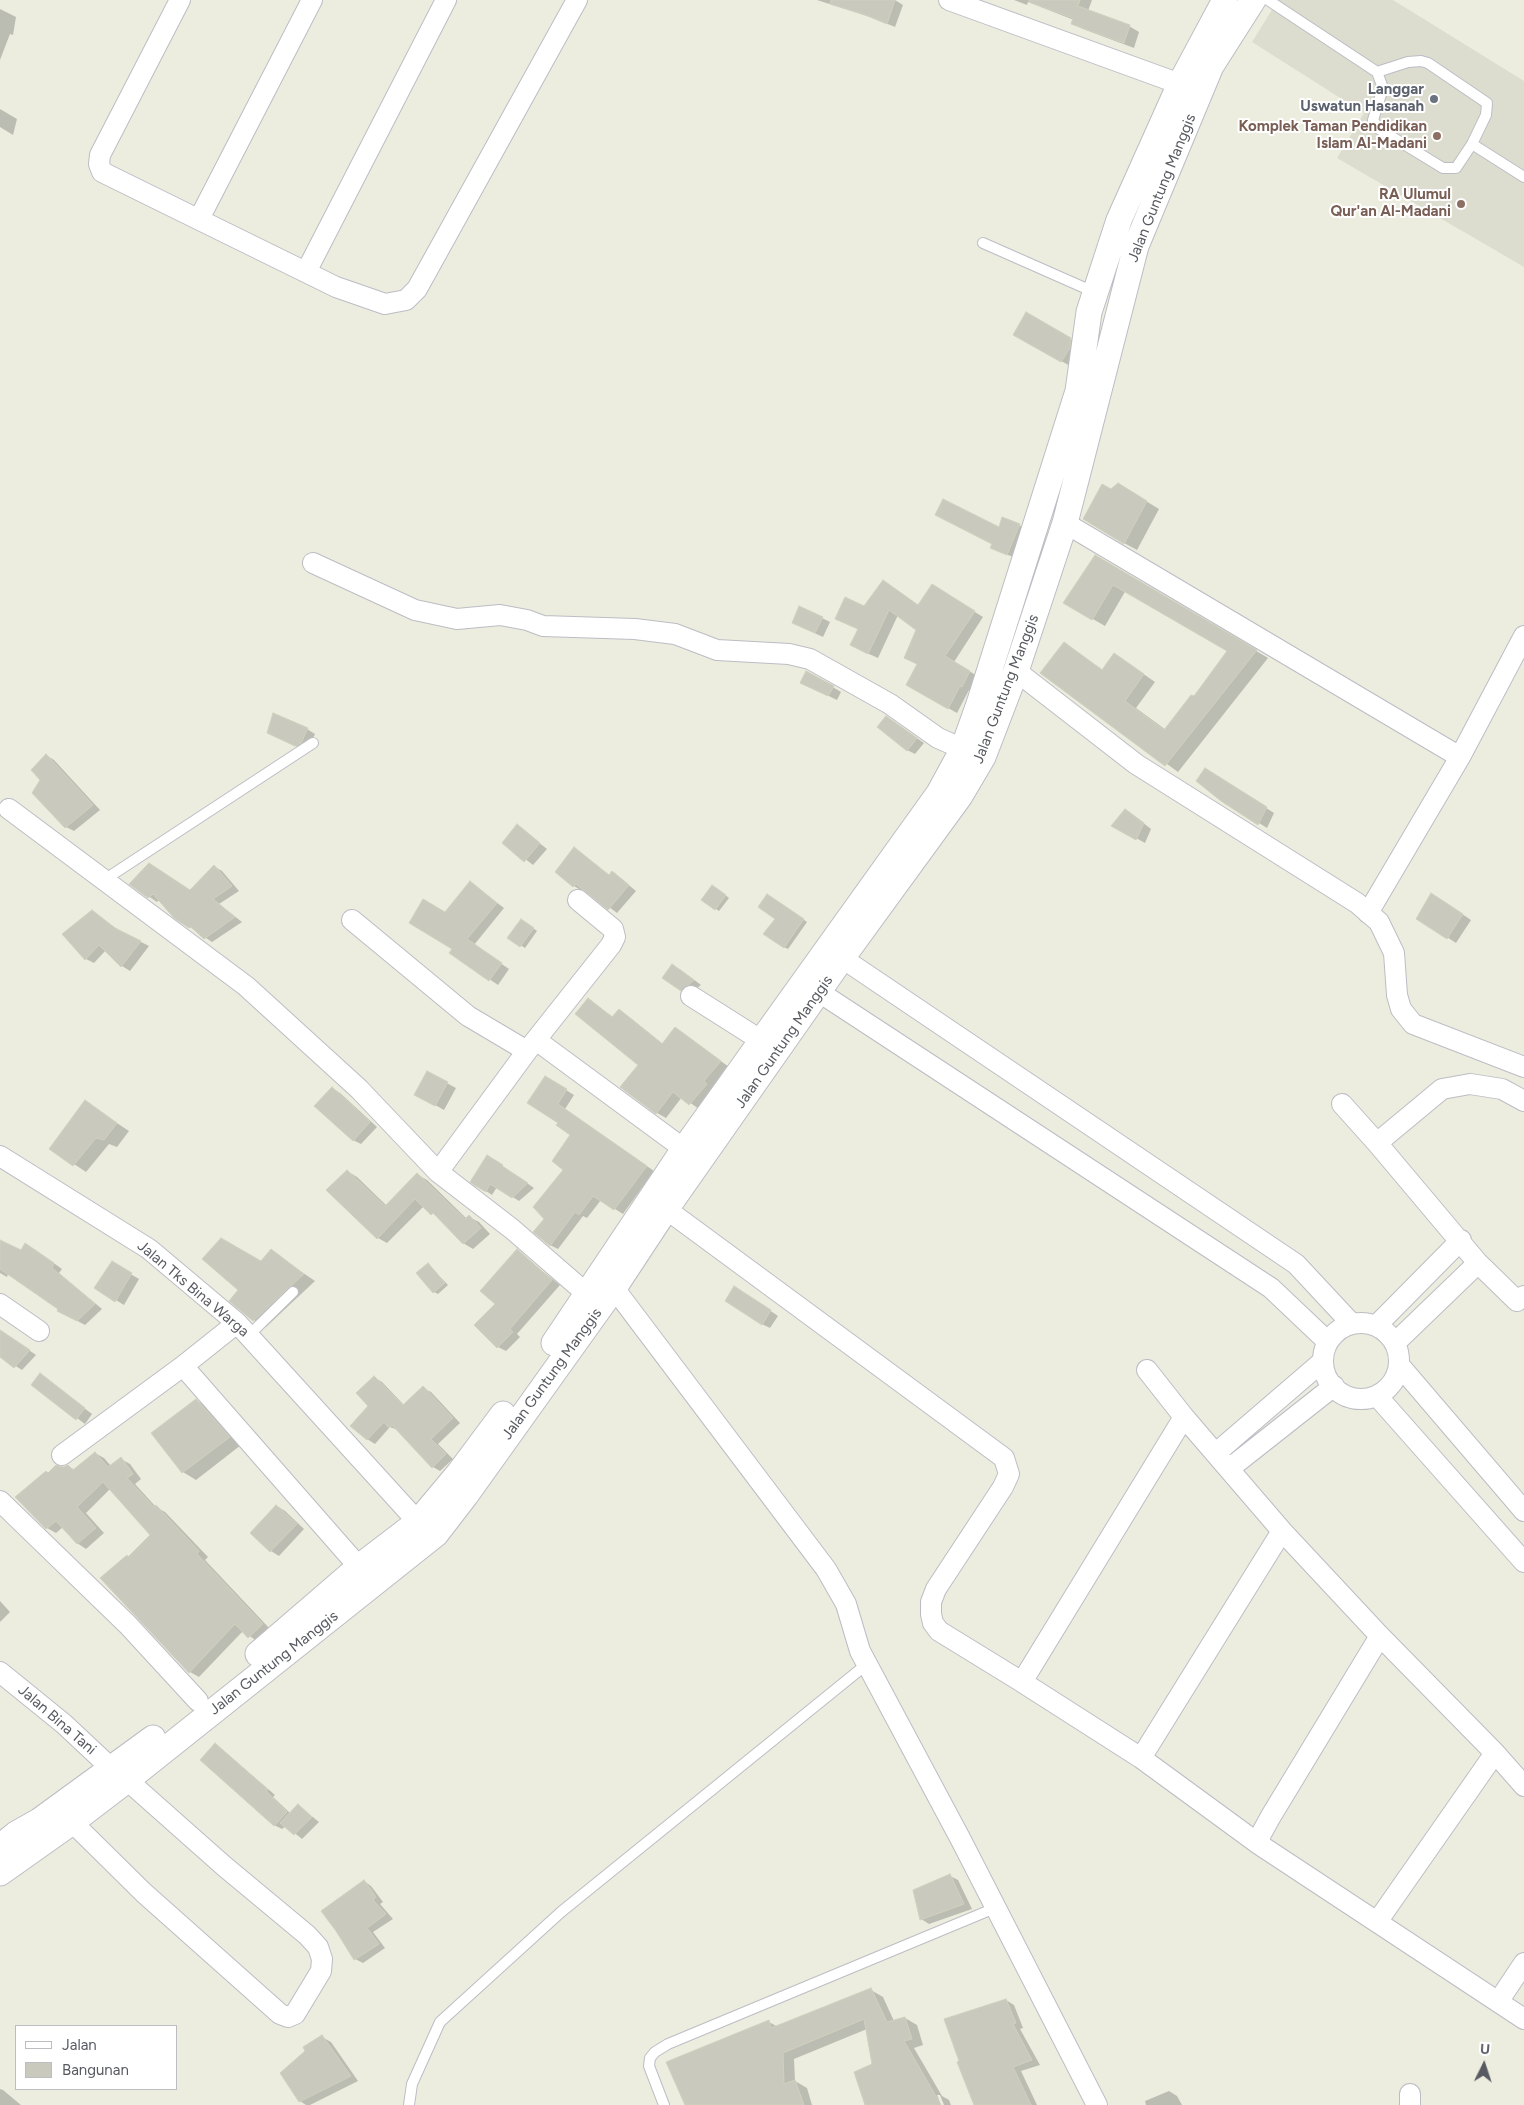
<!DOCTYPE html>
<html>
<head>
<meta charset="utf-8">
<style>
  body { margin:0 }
  #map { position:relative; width:1524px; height:2105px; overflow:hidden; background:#eceddf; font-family:Figtree,sans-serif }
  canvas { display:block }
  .legend { position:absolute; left:15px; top:2025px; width:162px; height:65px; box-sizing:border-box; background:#fff; border:1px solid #bcbdc0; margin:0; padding:6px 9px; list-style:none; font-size:15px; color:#585a61 }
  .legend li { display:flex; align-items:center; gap:10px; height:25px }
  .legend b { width:25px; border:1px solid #bcbdc0 }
  .north { position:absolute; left:1459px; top:2040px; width:50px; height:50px; -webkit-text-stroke:4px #fff; paint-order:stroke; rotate:4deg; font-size:14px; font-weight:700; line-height:20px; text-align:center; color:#585a61 }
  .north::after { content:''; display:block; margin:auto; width:18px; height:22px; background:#585a61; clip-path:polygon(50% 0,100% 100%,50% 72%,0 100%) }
</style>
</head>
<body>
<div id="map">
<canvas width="1524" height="2105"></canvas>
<ul class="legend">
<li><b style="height:6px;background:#fff"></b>Jalan</li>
<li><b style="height:14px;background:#c9c9be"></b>Bangunan</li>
</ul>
<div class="north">U</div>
</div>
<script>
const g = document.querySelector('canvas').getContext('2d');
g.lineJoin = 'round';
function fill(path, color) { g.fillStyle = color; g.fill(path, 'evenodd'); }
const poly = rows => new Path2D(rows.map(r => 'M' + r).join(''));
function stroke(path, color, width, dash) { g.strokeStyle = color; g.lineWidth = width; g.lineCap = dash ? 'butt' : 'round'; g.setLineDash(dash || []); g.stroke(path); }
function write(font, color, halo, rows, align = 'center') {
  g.font = font + ' Figtree,sans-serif'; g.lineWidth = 4; g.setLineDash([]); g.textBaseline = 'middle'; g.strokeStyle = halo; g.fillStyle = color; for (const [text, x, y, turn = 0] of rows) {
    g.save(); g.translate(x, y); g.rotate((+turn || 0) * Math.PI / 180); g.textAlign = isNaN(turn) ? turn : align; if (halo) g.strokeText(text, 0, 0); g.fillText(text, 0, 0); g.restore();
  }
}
fill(poly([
  [1278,0,1393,0,1524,81,1524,267,1337,158,1364,113,1252,42]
]), '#dcddce');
fill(poly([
  [817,0,895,0,903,5,895,27,873,18],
  [1014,0,1092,0,1088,11,1129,26,1139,32,1134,48,1083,29,1073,24,1074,20,1028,2,1027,5],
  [0,9,16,17,13,35,10,34,0,60],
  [0,109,17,119,13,135,0,127],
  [1026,314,1079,344,1070,366,1015,334],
  [1112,491,1131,492,1159,509,1137,550,1124,543],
  [1019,525,1027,530,1016,558,1000,552,999,529],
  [1096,556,1268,658,1178,772,1042,673,1064,643,1103,670,1126,662,1155,682,1136,708,1166,730,1194,698,1228,650,1126,590,1105,626,1065,603],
  [892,587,919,606,941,591,983,617,954,662,979,677,971,691,969,690,957,713,907,685,918,665,918,630,898,615,878,658,860,650,859,630,836,618,864,607],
  [822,618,830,622,823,637,801,627],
  [807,672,841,692,837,700,810,687],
  [894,722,924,743,915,754,907,750],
  [307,729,315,734,309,747,304,750,277,737],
  [46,755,54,760,100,810,74,831,66,827,42,780],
  [1213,774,1274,813,1267,828,1222,800],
  [1133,815,1151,829,1145,843,1113,825],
  [518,826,547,849,533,865,503,842],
  [574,849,610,876,612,873,620,878,636,891,617,913,584,888,582,891,574,886],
  [215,867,222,871,239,891,219,904,242,922,212,942,190,927,160,899,157,902,131,884,190,891],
  [471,883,504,908,474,945,509,969,498,985,451,953,454,948,446,913],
  [716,888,729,898,719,911,703,900],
  [771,897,807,922,788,949,784,947],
  [1440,899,1471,920,1456,943,1418,918],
  [92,911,121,932,149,946,130,971,122,966,106,950,94,963,86,959],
  [525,922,537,931,525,948,509,938],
  [673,966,681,970,701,985,689,994,681,990],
  [588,999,613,1017,619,1010,628,1016,663,1044,684,1034,729,1067,713,1087,715,1090,699,1109,682,1097,666,1118,657,1113,640,1065],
  [428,1073,456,1088,444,1110,416,1094],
  [545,1077,574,1095,565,1109,654,1171,623,1214,601,1200,587,1218,583,1216,558,1249,550,1245,546,1219,564,1170,572,1135,559,1122],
  [332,1088,340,1093,377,1127,361,1144,353,1140],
  [85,1102,129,1131,117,1147,109,1144,86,1172,74,1164],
  [494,1160,534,1188,519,1201,497,1187,492,1195,486,1191],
  [347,1171,357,1177,387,1206,418,1175,427,1180,467,1219,469,1217,479,1222,490,1234,473,1249,463,1243,440,1218,424,1206,387,1243,378,1238],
  [0,1242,22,1252,34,1249,62,1269,59,1273,102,1309,85,1325,66,1315,8,1274,7,1277,0,1273],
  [271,1251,315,1281,266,1327,254,1320,231,1301],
  [517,1251,560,1285,517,1334,520,1337,506,1351,498,1347,497,1304],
  [112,1263,139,1279,124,1305,96,1288],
  [428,1264,448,1285,438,1294,434,1292],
  [743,1292,778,1316,770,1328,762,1324],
  [0,1330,36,1355,22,1370,0,1356],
  [41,1375,92,1414,85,1424,33,1385],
  [374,1377,382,1382,404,1405,423,1388,431,1392,460,1423,438,1444,453,1459,440,1471,433,1467,398,1430,390,1427,375,1444,367,1439],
  [196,1400,208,1407,241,1445,196,1480,183,1472,153,1433],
  [95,1453,104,1458,111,1466,121,1459,130,1464,141,1479,135,1484,156,1507,165,1512,208,1557,205,1560,271,1630,258,1642,243,1631,199,1677,190,1672,102,1578,127,1556,129,1558,152,1535,110,1489,86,1513,104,1533,86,1549,77,1543,63,1527,56,1533,47,1528,49,1474,68,1466,75,1470],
  [277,1506,285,1511,304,1529,279,1556,271,1551],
  [0,1601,10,1612,0,1622],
  [215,1745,223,1750,275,1795,273,1797,291,1814,299,1806,319,1822,302,1839,286,1826,282,1829,274,1825],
  [950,1876,958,1880,972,1909,929,1924,921,1919],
  [364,1881,371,1886,383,1902,380,1904,393,1919,373,1932,385,1948,363,1963,355,1959],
  [871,1990,883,1997,894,2021,905,2018,917,2025,923,2045,914,2048,942,2096,949,2100,951,2105,944,2105,940,2095,937,2095,941,2105,868,2105,873,2065,867,2029,794,2059,795,2081,807,2088,812,2105,686,2105,769,2022,778,2027],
  [1006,2000,1014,2005,1023,2028,1020,2029,1040,2065,1021,2071,1037,2105,976,2105,961,2061],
  [322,2037,331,2042,358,2081,310,2105,306,2105,300,2101],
  [0,2089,3,2090,21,2105,0,2105],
  [1169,2091,1177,2096,1182,2105,1146,2105,1145,2101]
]), '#0003');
const building = poly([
  [831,0,895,0,887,24,863,14,830,4,831,0],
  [1029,0,1080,0,1078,6,1130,25,1124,43,1071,24,1073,18,1029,2,1029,0],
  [1026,312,1071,338,1070,348,1061,362,1013,335,1026,312],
  [1118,483,1147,501,1124,544,1083,519,1102,484,1111,489,1118,483],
  [943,499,999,527,1002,517,1020,524,1007,555,990,548,992,544,935,515,943,499],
  [1095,555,1257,650,1165,766,1040,673,1064,642,1102,670,1114,653,1144,674,1125,701,1164,730,1191,695,1194,696,1227,651,1113,585,1092,620,1063,603,1095,555],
  [883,580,918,605,932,584,975,611,945,656,970,671,962,687,960,686,948,709,906,685,917,664,904,658,916,630,889,610,868,654,850,645,858,629,835,619,845,597,864,606,883,580],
  [799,606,823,617,815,633,792,623,799,606],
  [806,671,834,686,828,696,800,683,806,671],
  [273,713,308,728,301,743,295,746,267,733,273,713],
  [886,716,917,738,907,751,877,727,886,716],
  [46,754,93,805,65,828,32,793,40,780,31,770,46,754],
  [1205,768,1267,807,1258,825,1221,801,1196,781,1205,768],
  [1125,809,1144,823,1136,840,1111,826,1125,809],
  [517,824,540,843,524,862,502,843,517,824],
  [574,847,609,875,612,871,629,885,608,910,576,884,573,887,555,872,574,847],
  [149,863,190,890,214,865,232,886,213,899,235,917,204,939,191,927,189,928,174,918,153,894,148,898,129,884,149,863],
  [470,881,497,903,467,939,502,963,489,981,449,953,452,949,409,923,423,899,445,912,470,881],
  [712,885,726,895,715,910,701,900,712,885],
  [1431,893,1463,914,1447,939,1416,919,1431,893],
  [767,894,804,919,784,948,763,934,775,919,758,907,767,894],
  [92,910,115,928,141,941,121,967,99,945,85,960,62,934,92,910],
  [521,919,534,928,520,947,507,938,521,919],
  [672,964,694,980,681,991,662,978,672,964],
  [588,998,612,1017,619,1009,662,1044,675,1027,721,1061,704,1081,707,1084,689,1105,673,1092,656,1114,620,1087,638,1065,575,1014,588,998],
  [427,1071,448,1082,435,1106,414,1095,427,1071],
  [545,1076,567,1089,558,1104,647,1166,614,1210,593,1196,579,1215,575,1212,550,1246,533,1232,544,1219,533,1207,563,1170,552,1161,570,1135,556,1125,558,1123,527,1103,545,1076],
  [332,1087,370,1122,353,1141,314,1106,332,1087],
  [85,1100,117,1123,104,1140,96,1138,73,1166,49,1149,85,1100],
  [487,1155,503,1165,502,1166,528,1183,512,1198,490,1184,486,1192,474,1185,470,1182,487,1155],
  [347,1170,385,1206,417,1173,465,1219,469,1215,481,1228,463,1244,433,1213,431,1215,415,1199,377,1239,326,1190,347,1170],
  [221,1238,261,1261,271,1249,304,1274,253,1321,229,1301,238,1290,202,1259,221,1238],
  [0,1240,21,1250,25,1243,54,1263,52,1268,95,1304,77,1321,57,1311,58,1309,0,1269,0,1240],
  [517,1249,552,1280,510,1329,513,1332,497,1348,474,1325,495,1304,480,1291,517,1249],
  [112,1261,132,1273,115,1302,94,1288,112,1261],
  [428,1263,445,1283,433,1293,416,1273,428,1263],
  [734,1286,771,1310,762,1325,725,1301,734,1286],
  [0,1330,30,1350,14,1368,0,1357,0,1330],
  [40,1373,85,1408,76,1420,31,1385,40,1373],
  [374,1376,403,1405,423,1386,453,1418,431,1439,446,1454,432,1468,392,1425,389,1428,384,1422,367,1440,350,1426,368,1406,356,1393,374,1376],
  [196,1399,230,1437,182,1473,151,1433,196,1399],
  [95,1452,108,1467,121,1457,133,1474,127,1478,154,1507,156,1505,199,1551,197,1554,263,1624,248,1638,235,1624,189,1673,100,1578,127,1555,128,1557,150,1535,103,1482,77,1507,96,1528,77,1544,56,1521,46,1529,15,1497,46,1471,48,1473,56,1465,63,1467,68,1465,73,1470,95,1452],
  [276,1505,297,1524,270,1552,250,1533,276,1505],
  [215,1743,268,1790,266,1791,287,1812,274,1826,200,1760,215,1743],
  [298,1804,312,1817,294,1835,280,1823,298,1804],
  [950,1874,964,1904,920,1920,913,1890,950,1874],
  [364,1880,376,1897,373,1900,386,1914,367,1928,379,1944,354,1960,336,1931,321,1911,364,1880],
  [871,1988,887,2022,905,2017,912,2039,904,2041,941,2105,865,2105,854,2072,872,2064,864,2019,783,2053,784,2084,795,2080,804,2105,685,2105,666,2062,769,2020,771,2028,871,1988],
  [1006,1999,1016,2023,1013,2024,1032,2060,1013,2067,1031,2105,974,2105,957,2062,959,2061,944,2019,1006,1999],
  [322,2035,351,2076,299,2102,280,2073,305,2051,303,2047,322,2035]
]);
fill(building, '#c9c9be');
stroke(building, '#d1d0bd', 1);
const service = poly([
  [1268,0,1377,72,1383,88,1373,120,1379,129,1443,168,1456,168,1472,144,1486,115,1487,103,1428,63,1421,61,1408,62,1377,72],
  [1472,144,1524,177],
  [983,243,1094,292],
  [104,880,313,743],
  [248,1336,293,1292],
  [409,2105,412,2084,440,2022,561,1912,867,1664],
  [664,2105,649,2066,650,2058,655,2052,668,2044,995,1908]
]);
const minor = poly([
  [180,0,100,155,99,164,102,172,336,287,385,304,406,300,417,289,577,0],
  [949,0,1180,84],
  [199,219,312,0],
  [306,272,446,0],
  [1065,523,1460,757],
  [313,563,415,610,457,619,500,615,527,620,543,626,635,629,675,634,717,650,789,654,810,659,890,704,938,738,963,749],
  [1016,671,1136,764,1357,903,1379,922,1394,953,1397,995,1401,1009,1413,1024,1524,1067],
  [9,809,246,986,359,1089,438,1172,512,1229,587,1294],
  [1368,913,1460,757,1524,636],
  [352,920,468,1016,527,1051],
  [842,958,1296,1264,1352,1324],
  [819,992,1271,1288,1328,1342],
  [691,996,762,1041],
  [536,1040,684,1149],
  [1342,1104,1377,1143,1478,1263,1517,1301,1524,1296],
  [1377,1143,1442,1089,1470,1084,1502,1089,1524,1101],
  [0,1156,149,1249,237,1323,418,1522],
  [438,1172,527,1051,611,945,615,937,613,929,578,900],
  [666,1209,1004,1458,1009,1474,1003,1487,936,1589,931,1602,931,1614,933,1623,939,1631,1022,1682],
  [614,1288,826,1569,846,1604,860,1651,961,1840,1097,2105],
  [0,1304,39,1331],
  '1323 1361a38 38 0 1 1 76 0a38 38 0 1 1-76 0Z',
  [1377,1325,1461,1240],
  [1396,1342,1478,1263],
  [183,1366,359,1567],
  [1400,1366,1524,1511],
  [1147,1370,1184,1417],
  [1377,1396,1524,1562],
  [1216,1453,1323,1361],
  [62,1455,183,1366,237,1323],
  [1230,1468,1334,1386],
  [0,1501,128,1625,198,1701],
  [1380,1636,1495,1753,1524,1786],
  [0,1672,64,1724,112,1769],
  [1141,1758,1282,1531],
  [72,1822,144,1893,280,2014,288,2017,295,2014,321,1971,322,1959,318,1947,307,1935,224,1866,127,1780],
  [1260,1845,1141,1758,1022,1682,1184,1417,1282,1531,1380,1636,1271,1816,1260,1836,1260,1845,1524,2019],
  [1377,1922,1495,1753],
  [1498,2002,1524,1963],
  [1410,2105,1410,2094]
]);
const tertiary = poly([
  [554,1343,684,1149,939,793,963,749,979,704,1078,391,1089,312,1119,220,1180,84,1225,0],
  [258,1654,359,1567,418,1522,459,1473,503,1414],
  [0,1847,16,1834,39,1821,153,1738],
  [0,1873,72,1822,127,1780,436,1534,466,1495,614,1288,666,1209,842,958,960,796,983,757,1016,671,1065,523,1136,246,1211,66,1253,0]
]);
stroke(service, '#bcbdc4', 12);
stroke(minor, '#bcbdc4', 22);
stroke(tertiary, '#bcbdc4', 27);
stroke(service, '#fff', 10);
stroke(minor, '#fff', 20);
stroke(tertiary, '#fff', 25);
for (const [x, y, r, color] of [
  [1434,99,5,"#6b7280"],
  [1437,136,5,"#8d6e63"],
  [1461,204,5,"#8d6e63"]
]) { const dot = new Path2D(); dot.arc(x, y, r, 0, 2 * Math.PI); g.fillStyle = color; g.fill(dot); stroke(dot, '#fff', 2); }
write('bold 15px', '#5b616d', '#fff', [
  ["Langgar",1424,90],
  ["Uswatun Hasanah",1424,107]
], 'right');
write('bold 15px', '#785e54', '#fff', [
  ["Komplek Taman Pendidikan",1427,127],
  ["Islam Al-Madani",1427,144],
  ["RA Ulumul",1451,195],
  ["Qur'an Al-Madani",1451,212]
], 'right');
write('15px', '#585a61', '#fff', [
  ["Jalan Guntung Manggis",1162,188,-68],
  ["Jalan Guntung Manggis",1006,689,-69],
  ["Jalan Guntung Manggis",784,1042,-55],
  ["Jalan Tks Bina Warga",193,1289,40],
  ["Jalan Guntung Manggis",552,1374,-54],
  ["Jalan Guntung Manggis",274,1663,-38],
  ["Jalan Bina Tani",57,1720,41]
]);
</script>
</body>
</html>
